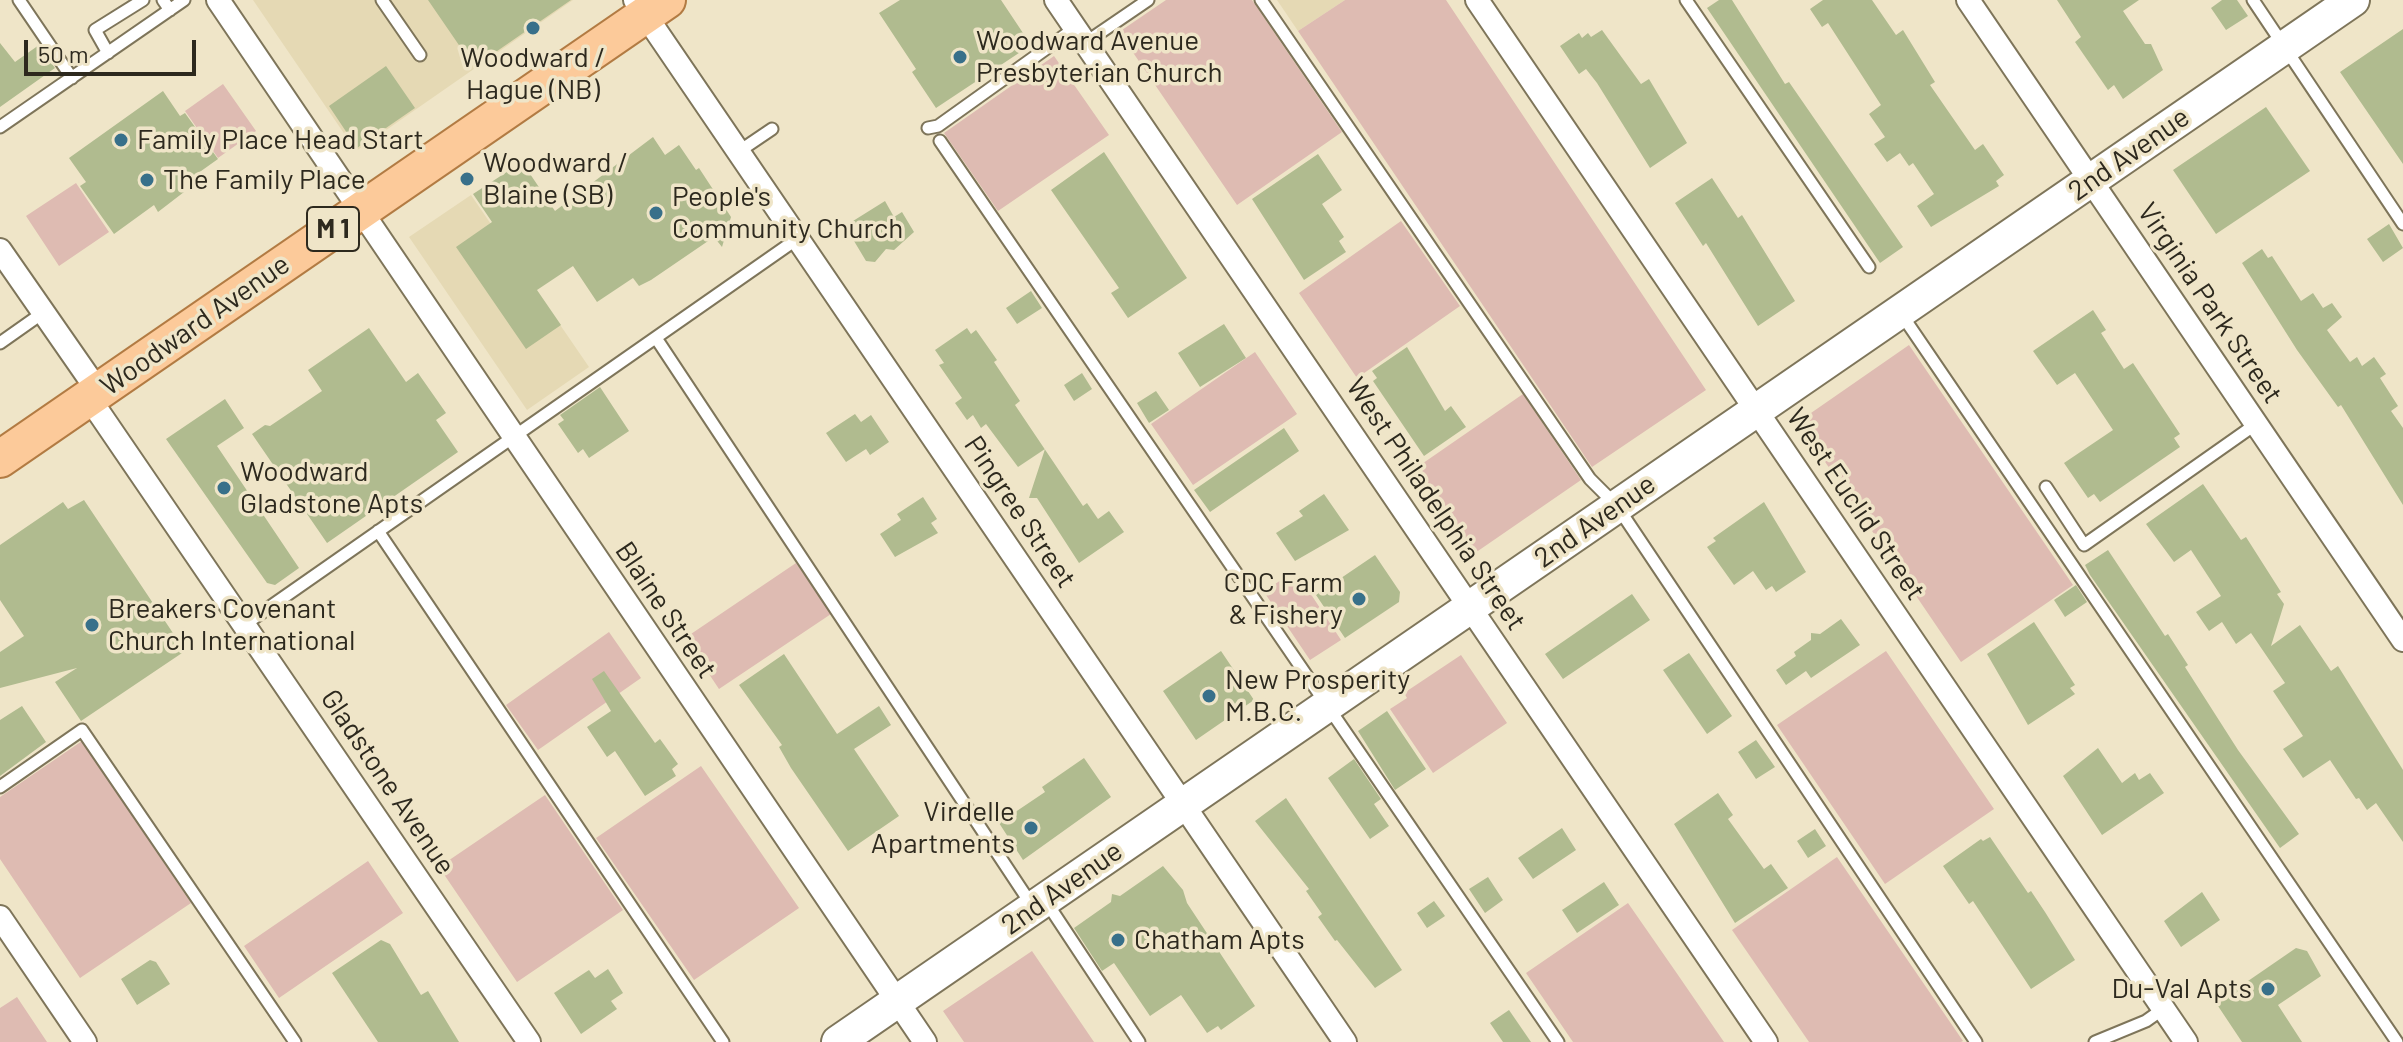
<!DOCTYPE html>
<html>
<head>
<meta charset="utf-8">
<style>
  body { margin:0 }
  #map { position:relative; width:2403px; height:1042px; overflow:hidden; background:#efe5c8; font-family:Barlow,sans-serif }
  canvas { display:block }
  .scale { position:absolute; left:24px; top:40px; width:172px; height:36px; box-sizing:border-box; border:4px solid #2d291e; border-top:0; padding-left:10px; font-size:24px; line-height:28px; white-space:nowrap; color:#2d291e; -webkit-text-stroke:6px #efe5c8; paint-order:stroke }
</style>
</head>
<body>
<div id="map">
<canvas width="2403" height="1042"></canvas>
<div class="scale">50 m</div>
</div>
<script>
const g = document.querySelector('canvas').getContext('2d');
g.lineJoin = 'round';
function fill(path, color) { g.fillStyle = color; g.fill(path, 'evenodd'); }
const poly = rows => new Path2D(rows.map(r => 'M' + r).join(''));
function stroke(path, color, width, dash) { g.strokeStyle = color; g.lineWidth = width; g.lineCap = dash ? 'butt' : 'round'; g.setLineDash(dash || []); g.stroke(path); }
function write(font, color, halo, rows, align = 'center') {
  g.font = font + ' Barlow,sans-serif'; g.lineWidth = 7; g.setLineDash([]); g.textBaseline = 'middle'; g.strokeStyle = halo; g.fillStyle = color; for (const [text, x, y, turn = 0] of rows) {
    g.save(); g.translate(x, y); g.rotate((+turn || 0) * Math.PI / 180); g.textAlign = isNaN(turn) ? turn : align; if (halo) g.strokeText(text, 0, 0); g.fillText(text, 0, 0); g.restore();
  }
}
fill(poly([
  [253,0,573,0,356,151],
  [1277,0,1345,0,1298,31],
  [471,195,589,367,527,410,409,237]
]), '#e5d9b4');
fill(poly([
  [1166,0,1252,0,1342,132,1237,205,1119,32],
  [1345,0,1446,0,1706,390,1592,467,1298,31],
  [1054,56,1109,135,998,211,944,133],
  [223,84,256,131,218,158,185,111],
  [76,183,109,232,59,266,26,216],
  [1401,221,1460,306,1357,378,1299,293],
  [1909,345,2073,585,1961,662,1798,422],
  [1255,352,1297,414,1193,485,1151,424],
  [1523,394,1581,480,1475,553,1416,468],
  [796,563,831,614,719,689,685,638],
  [1295,570,1341,640,1310,660,1264,592],
  [609,632,641,678,538,750,506,705],
  [1886,651,1994,809,1885,884,1777,725],
  [1461,655,1507,723,1433,773,1390,709,1407,698,1404,693],
  [82,741,191,903,80,978,0,859,0,797],
  [701,766,799,908,694,980,596,838],
  [545,795,623,910,517,982,439,867],
  [1837,857,1963,1041,1961,1042,1809,1042,1732,930],
  [368,861,403,913,279,998,244,946],
  [1628,903,1678,975,1724,1042,1573,1042,1526,973],
  [1032,951,1094,1042,964,1042,943,1011],
  [17,997,47,1042,0,1042,0,1008]
]), '#debbb2');
fill(poly([
  [428,0,571,0,474,67],
  [900,0,1001,0,1031,45,936,108,912,72,916,69,879,13],
  [1719,0,1732,0,1785,84,1789,82,1903,247,1880,263,1707,8],
  [1823,0,1872,0,1896,35,1903,30,1935,82,1930,85,1975,150,1983,144,2004,175,1996,181,1999,186,1931,227,1917,206,1934,194,1913,163,1909,166,1900,153,1887,162,1874,144,1885,137,1869,114,1881,105,1828,23,1822,27,1810,9],
  [2057,0,2139,0,2123,11,2145,44,2151,44,2163,70,2123,99,2114,85,2108,90,2075,42,2081,37],
  [2222,0,2237,0,2248,16,2226,30,2211,8],
  [2403,29,2403,164,2340,72],
  [1602,30,1641,84,1649,79,1687,143,1650,168,1597,83,1586,69,1579,74,1560,46,1579,33,1582,38,1588,33,1591,37],
  [0,43,15,62,39,45,55,68,0,107],
  [386,66,415,108,357,148,329,106],
  [163,91,180,116,185,113,218,159,180,186,184,192,158,212,154,205,114,234,80,186,86,182,69,158],
  [2266,107,2310,171,2216,234,2173,170],
  [653,137,665,155,679,145,696,170,699,168,731,217,722,247,714,237,651,280,639,286,633,278,597,302,573,266,537,290,561,325,526,349,456,247,492,222,473,194,522,162,555,211],
  [1104,152,1187,278,1128,318,1111,293,1119,288,1051,190],
  [1318,154,1342,190,1322,204,1344,237,1339,241,1346,252,1304,280,1252,199],
  [1712,178,1738,218,1742,215,1795,301,1758,326,1706,243,1703,246,1675,203],
  [885,201,894,217,902,212,914,232,894,250,886,249,875,262,866,261,845,226],
  [2389,224,2403,248,2383,262,2367,239],
  [2262,249,2268,258,2272,256,2301,301,2313,293,2323,308,2332,303,2342,317,2327,330,2350,362,2357,357,2362,366,2374,357,2386,374,2380,378,2398,406,2391,411,2403,428,2403,505,2341,405,2338,407,2297,350,2242,263],
  [1031,291,1042,308,1017,324,1006,308],
  [2093,310,2106,330,2101,333,2124,369,2133,363,2180,434,2174,438,2180,447,2100,502,2094,494,2088,498,2064,463,2113,430,2075,373,2057,385,2033,351],
  [1224,324,1246,358,1200,387,1178,353],
  [369,328,406,382,418,373,446,413,436,420,458,452,327,543,252,434,265,425,270,426,322,391,308,370],
  [967,328,971,334,976,330,997,360,994,362,1020,401,1015,405,1083,506,1087,503,1098,519,1109,511,1124,532,1079,563,1037,498,1029,498,1045,449,1018,467,986,424,981,428,973,415,967,420,955,403,962,398,939,365,944,363,935,350],
  [1407,347,1445,411,1451,406,1466,427,1424,456,1373,381,1377,378,1372,371],
  [1082,373,1092,389,1074,401,1064,385],
  [600,387,629,431,589,458,583,449,578,453,558,424,564,420,560,415],
  [1156,391,1169,410,1149,423,1137,403],
  [225,399,244,428,217,446,299,568,275,585,267,583,166,439],
  [855,414,861,422,871,415,889,442,870,455,866,449,846,462,826,433],
  [1284,428,1299,451,1210,512,1194,490],
  [2203,484,2241,540,2246,537,2281,592,2277,594,2284,604,2271,646,2300,625,2331,671,2338,666,2403,770,2403,842,2376,803,2367,810,2359,798,2356,799,2330,760,2303,778,2283,749,2303,736,2273,691,2285,683,2251,633,2236,644,2222,622,2209,631,2196,612,2221,596,2191,550,2174,562,2146,524],
  [1324,494,1349,530,1295,561,1276,533,1303,516,1299,511],
  [923,497,937,519,931,523,938,533,895,557,880,534,901,520,897,514],
  [84,500,185,651,81,721,55,682,77,668,0,688,0,652,24,636,0,600,0,545,63,502,68,509],
  [1764,502,1806,572,1776,592,1772,586,1766,590,1753,571,1734,585,1707,547,1716,541,1713,538],
  [2108,550,2165,636,2168,634,2188,665,2185,667,2238,750,2299,834,2280,848,2090,575,2085,565],
  [1375,555,1400,592,1399,602,1345,638,1316,595],
  [2076,585,2087,602,2065,617,2054,600],
  [1632,594,1650,620,1563,679,1545,654],
  [1841,619,1860,645,1811,678,1806,671,1786,685,1776,670,1796,656,1794,652,1811,640,1811,633,1820,634],
  [2034,622,2075,685,2070,688,2075,694,2028,725,1987,654],
  [1221,651,1254,700,1196,740,1163,691],
  [1689,653,1732,716,1707,734,1663,670],
  [784,654,837,734,879,706,891,725,854,749,899,816,848,851,791,768,779,747,782,745,739,685],
  [604,671,655,743,660,739,678,764,672,769,676,776,645,796,615,751,607,757,587,727,611,711,592,679],
  [22,706,46,742,0,776,0,720],
  [1387,711,1426,769,1395,790,1358,731],
  [1756,740,1775,767,1756,779,1738,752],
  [2098,748,2122,783,2135,773,2139,780,2150,773,2164,793,2102,835,2063,776],
  [1084,758,1111,797,1023,860,999,823,1045,792,1042,787],
  [1354,759,1381,799,1374,804,1389,826,1370,839,1328,778],
  [1718,793,1733,815,1728,819,1764,869,1771,864,1788,888,1735,923,1674,824],
  [1286,798,1402,970,1375,988,1337,940,1335,941,1318,917,1322,914,1306,891,1309,889,1255,821],
  [1562,828,1576,850,1533,879,1518,858],
  [1815,829,1826,846,1808,858,1797,841],
  [1990,837,2028,893,2031,891,2045,912,2075,960,2031,989,1973,901,1969,904,1943,866,1981,839,1983,841],
  [1163,866,1183,890,1187,903,1255,1006,1221,1030,1218,1026,1207,1033,1181,995,1150,1016,1114,963,1102,971,1074,928,1111,902,1112,894,1120,896],
  [1488,877,1503,900,1485,913,1469,889],
  [1604,882,1619,905,1577,933,1562,910],
  [2202,892,2220,920,2181,947,2164,921],
  [1434,901,1445,916,1427,928,1417,913],
  [381,940,390,944,421,995,428,991,459,1042,378,1042,332,973],
  [2296,948,2307,951,2321,976,2278,1005,2302,1042,2242,1042,2216,1003],
  [150,960,156,962,170,984,137,1005,121,979],
  [608,969,623,993,611,1001,617,1009,581,1034,554,993,589,970,595,978],
  [1509,1010,1531,1042,1503,1042,1490,1023]
]), '#b0bb8f');
const lane = poly([
  [19,0,72,78],
  [163,0,170,10],
  [382,0,420,55],
  [1261,0,1590,479,1617,506,1976,1042],
  [1686,0,1869,267],
  [2253,0,2403,224],
  [1085,43,1148,0],
  [108,53,95,30,143,0],
  [0,127,184,0],
  [928,128,938,126,1075,28],
  [940,141,1558,1042],
  [738,152,772,129],
  [1902,315,2397,1042],
  [656,338,1031,904],
  [0,343,44,312],
  [2046,487,2084,545,2256,424],
  [378,531,723,1042],
  [244,625,797,239],
  [0,787,82,730,295,1042],
  [1045,900,1139,1042],
  [2095,1042,2146,1021,2163,1009]
]);
const street = poly([
  [218,0,925,1042],
  [635,0,1345,1042],
  [1056,0,1766,1042],
  [1477,0,2186,1042],
  [1968,0,2403,640],
  [0,250,98,391],
  [89,398,529,1042],
  [0,917,85,1042]
]);
const secondary = poly([
  [838,1042,2353,0]
]);
const primary = poly([
  [0,459,667,0]
]);
stroke(lane, '#7e755a', 15);
stroke(street, '#7e755a', 26);
stroke(secondary, '#7e755a', 36);
stroke(primary, '#b27b43', 40);
stroke(lane, '#fff', 11);
stroke(street, '#fff', 22);
stroke(secondary, '#fff', 32);
stroke(primary, '#fcca9a', 36);
for (const [x, y, r, color] of [
  [533,28,8,"#38708a"],
  [960,57,8,"#38708a"],
  [121,140,8,"#38708a"],
  [467,179,8,"#38708a"],
  [147,180,8,"#38708a"],
  [656,213,8,"#38708a"],
  [224,488,8,"#38708a"],
  [1359,599,8,"#38708a"],
  [92,625,8,"#38708a"],
  [1209,696,8,"#38708a"],
  [1031,828,8,"#38708a"],
  [1118,940,8,"#38708a"],
  [2268,989,8,"#38708a"]
]) { const dot = new Path2D(); dot.arc(x, y, r, 0, 2 * Math.PI); g.fillStyle = color; g.fill(dot); stroke(dot, '#efe5c8', 3); }
for (const [x, y, w] of [
  [333,229,52]
]) { const box = new Path2D(); box.roundRect(x - w / 2, y - 22, w, 44, 6); g.fillStyle = '#efe5c8'; g.fill(box); stroke(box, '#2d291e', 2); }
write('bold 26px', '#2d291e', null, [
  ["M 1",333,229]
]);
write('28px', '#2d291e', '#efe5c8', [
  ["Woodward Avenue",976,41],
  ["Presbyterian Church",976,73],
  ["Woodward /",533,58,"center"],
  ["Hague (NB)",533,90,"center"],
  ["Family Place Head Start",137,140],
  ["Woodward /",483,163],
  ["Blaine (SB)",483,195],
  ["The Family Place",163,180],
  ["People's",672,197],
  ["Community Church",672,229],
  ["Woodward",240,472],
  ["Gladstone Apts",240,504],
  ["CDC Farm",1343,583,"right"],
  ["& Fishery",1343,615,"right"],
  ["Breakers Covenant",108,609],
  ["Church International",108,641],
  ["New Prosperity",1225,680],
  ["M.B.C.",1225,712],
  ["Virdelle",1015,812,"right"],
  ["Apartments",1015,844,"right"],
  ["Chatham Apts",1134,940],
  ["Du-Val Apts",2252,989,"right"]
], 'left');
write('28px', '#2d291e', '#efe5c8', [
  ["2nd Avenue",2129,154,-35],
  ["Virginia Park Street",2210,303,56],
  ["Woodward Avenue",195,325,-35],
  ["West Philadelphia Street",1436,504,56],
  ["West Euclid Street",1856,504,56],
  ["Pingree Street",1020,512,56],
  ["2nd Avenue",1595,521,-35],
  ["Blaine Street",666,610,56],
  ["Gladstone Avenue",388,782,56],
  ["2nd Avenue",1062,888,-35]
]);
</script>
</body>
</html>
